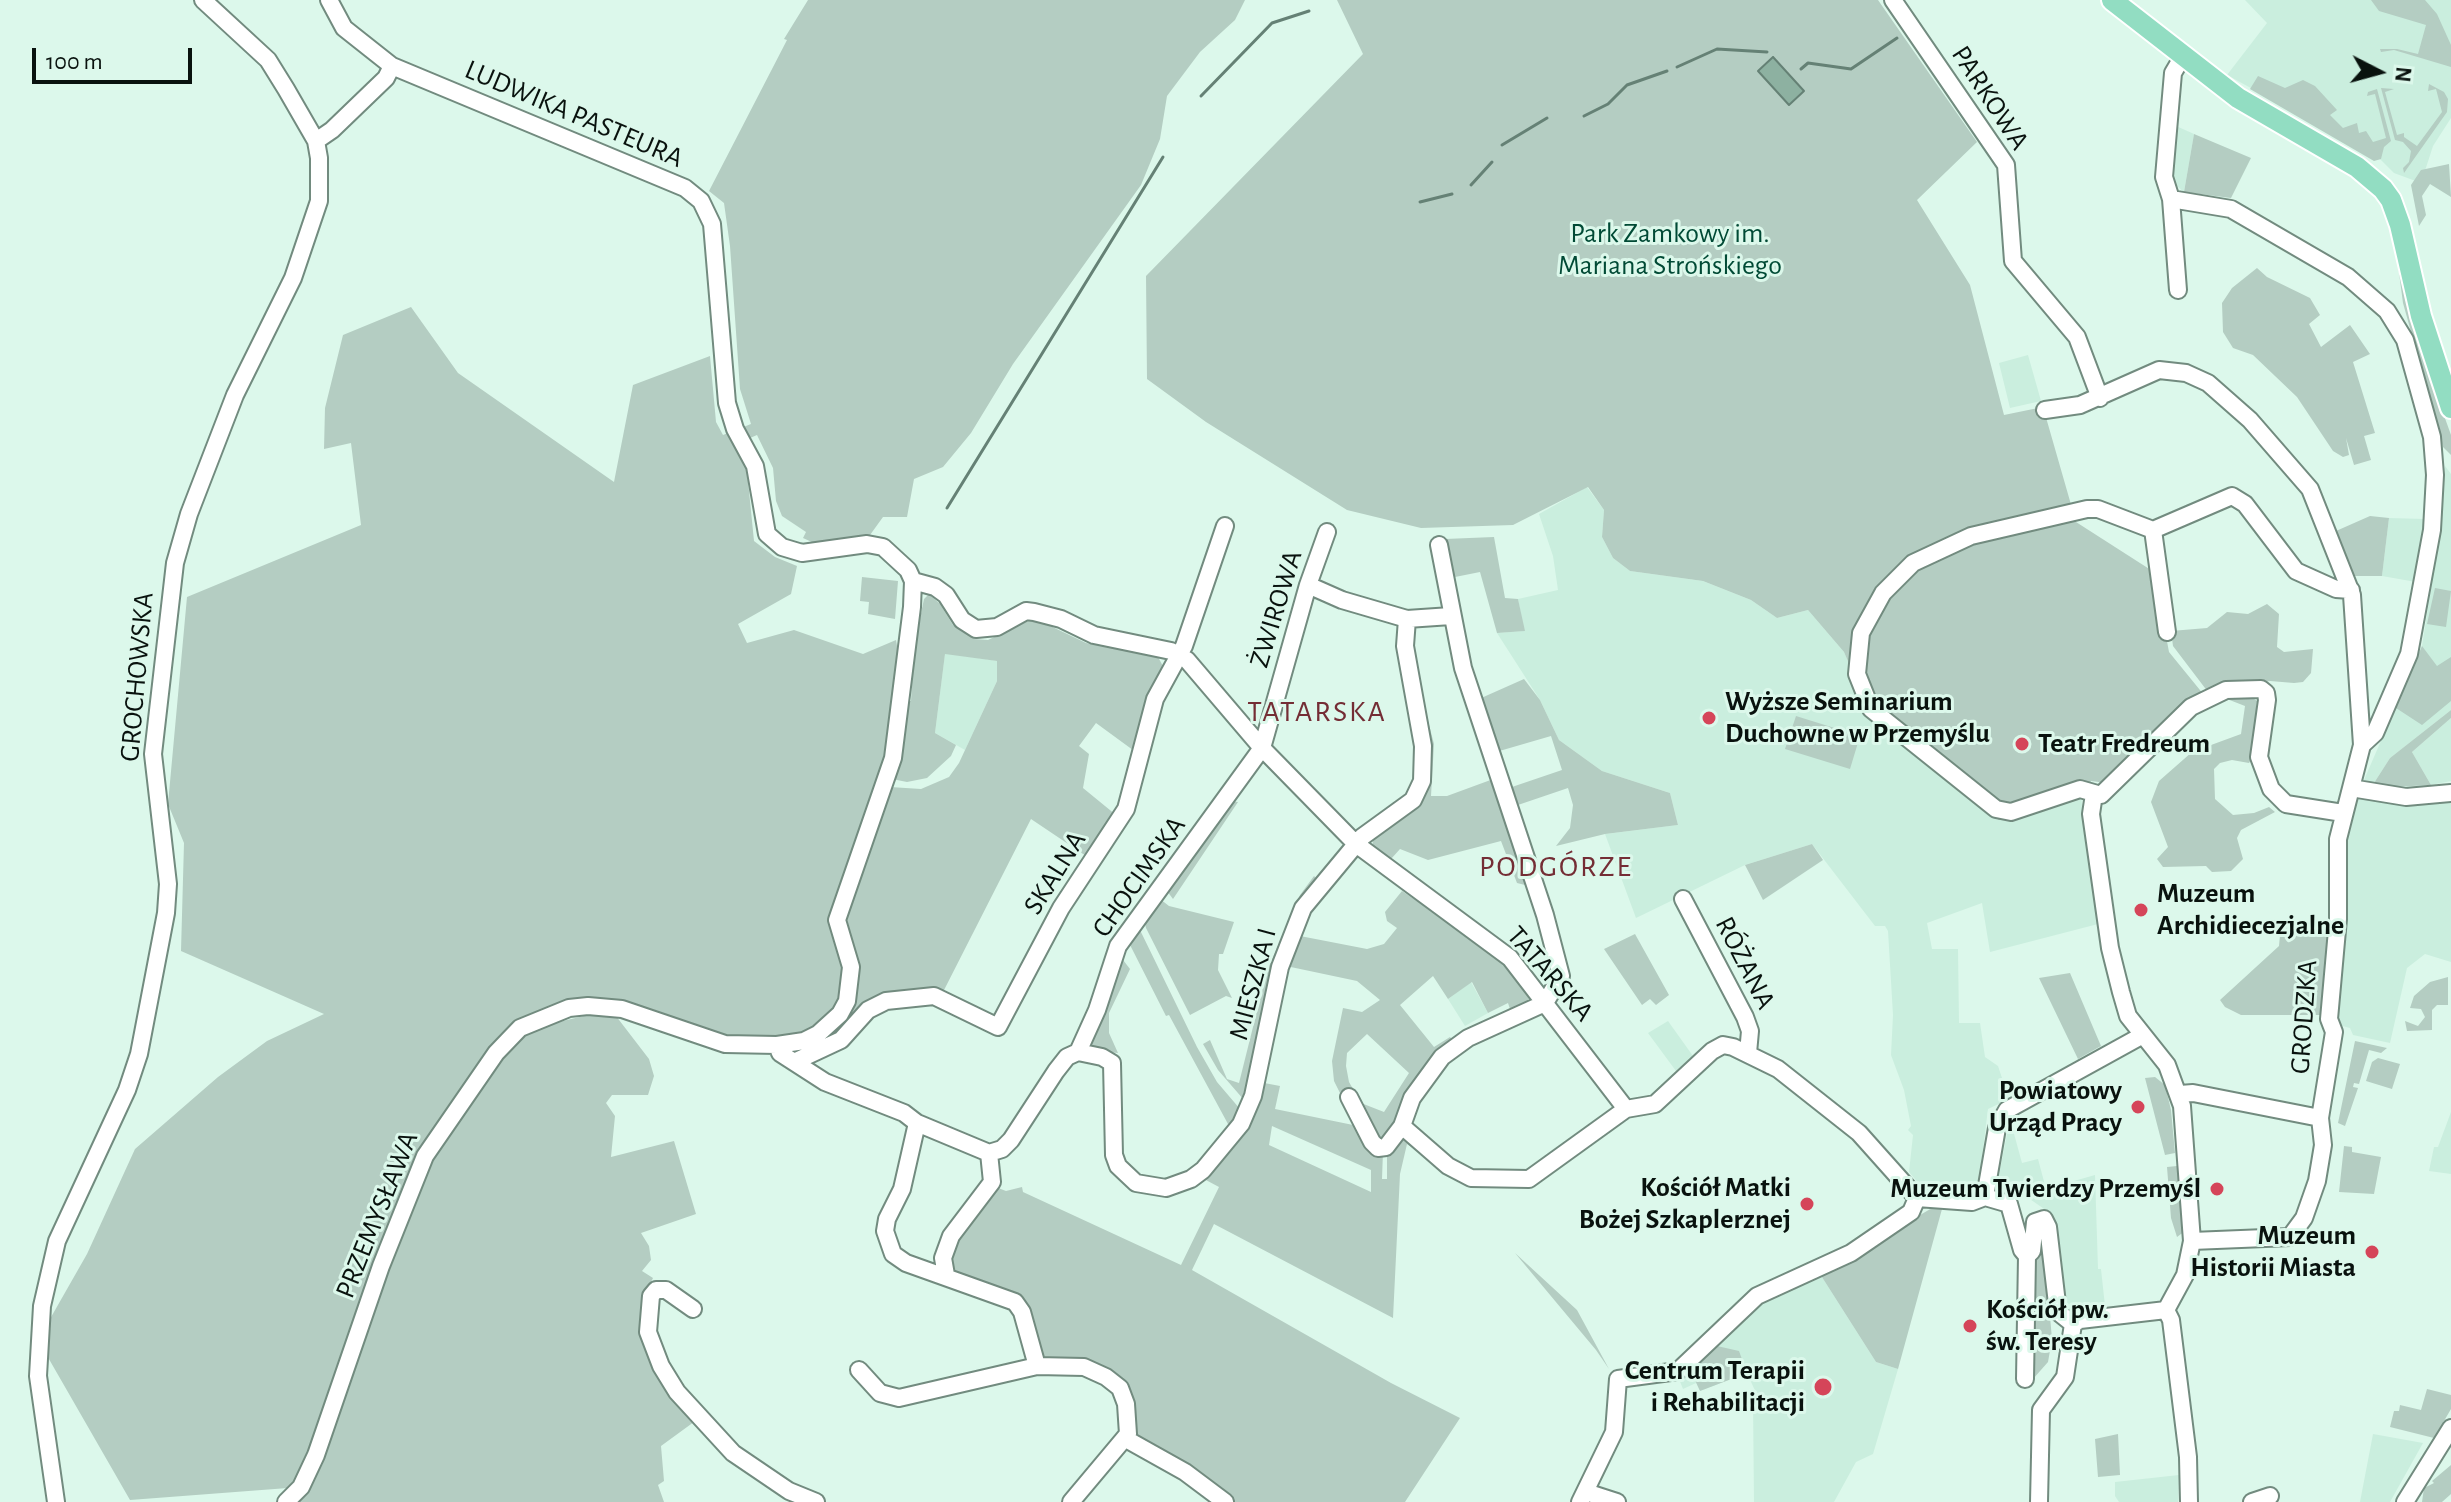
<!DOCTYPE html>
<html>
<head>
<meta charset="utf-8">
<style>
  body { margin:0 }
  #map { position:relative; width:2451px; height:1502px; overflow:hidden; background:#dcf8eb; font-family:"Alegreya Sans",sans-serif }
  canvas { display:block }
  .north { position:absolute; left:2339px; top:32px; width:80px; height:80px; -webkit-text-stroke:6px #dcf8eb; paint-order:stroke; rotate:96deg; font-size:22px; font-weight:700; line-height:32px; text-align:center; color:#09120e }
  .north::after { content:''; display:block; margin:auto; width:28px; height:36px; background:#09120e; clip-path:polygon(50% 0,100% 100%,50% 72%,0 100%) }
  .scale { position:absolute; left:32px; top:48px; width:160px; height:36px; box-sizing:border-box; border:4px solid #09120e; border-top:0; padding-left:10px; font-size:24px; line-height:28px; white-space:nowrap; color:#09120e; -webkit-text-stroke:6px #dcf8eb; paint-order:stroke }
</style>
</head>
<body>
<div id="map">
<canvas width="2451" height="1502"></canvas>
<div class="north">N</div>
<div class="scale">100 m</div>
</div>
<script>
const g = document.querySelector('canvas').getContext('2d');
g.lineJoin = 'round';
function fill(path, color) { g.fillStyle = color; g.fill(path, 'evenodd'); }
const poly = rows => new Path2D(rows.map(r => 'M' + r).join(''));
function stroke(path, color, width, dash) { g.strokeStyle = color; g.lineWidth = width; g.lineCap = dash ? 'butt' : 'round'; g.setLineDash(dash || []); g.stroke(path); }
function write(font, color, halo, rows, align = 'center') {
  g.font = font + ' "Alegreya Sans",sans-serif'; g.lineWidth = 6; g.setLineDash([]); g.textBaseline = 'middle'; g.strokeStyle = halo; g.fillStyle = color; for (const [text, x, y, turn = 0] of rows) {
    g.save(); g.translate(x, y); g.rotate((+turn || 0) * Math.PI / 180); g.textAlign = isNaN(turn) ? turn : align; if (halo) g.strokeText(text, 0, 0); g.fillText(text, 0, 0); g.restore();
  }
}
fill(poly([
  [2245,0,2451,0,2451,118,2433,146,2421,183,2394,173,2379,158,2227,75,2267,23],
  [2176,126,2194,134,2184,192,2171,181],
  [2028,355,2041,401,2010,408,1999,363],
  [2445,466,2451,474,2451,710,2390,758,2374,783,2364,780,2422,646,2438,544],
  [1587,487,1604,510,1602,537,1613,558,1630,571,1703,581,1751,600,1777,618,1808,610,1844,652,1873,719,2081,797,2098,924,1990,952,1982,903,1927,923,1932,949,1958,949,1959,1023,1980,1023,1985,1057,1998,1066,2009,1099,1988,1109,1978,1189,1972,1191,1920,1185,1909,1172,1913,1135,1908,1130,1911,1126,1904,1090,1891,1055,1893,1015,1888,931,1885,926,1875,926,1812,844,1745,865,1636,918,1605,834,1678,825,1670,793,1602,771,1559,740,1540,700,1497,633,1524,631,1518,599,1558,590,1553,556,1539,514],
  [2389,518,2425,519,2416,582,2382,576],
  [945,653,998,661,997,681,965,750,935,733],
  [2451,718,2451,781,2431,785,2412,752],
  [2356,797,2451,797,2451,962,2425,954,2407,968,2390,1043,2353,1035,2350,1028,2335,1024,2346,920,2344,839],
  [1471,982,1488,1013,1465,1026,1448,999],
  [1668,1021,1693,1056,1676,1071,1648,1033],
  [2451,1112,2451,1174,2429,1171,2434,1147,2438,1147],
  [2010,1119,2022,1163,2038,1159,2046,1189,2095,1175,2098,1269,2101,1269,2105,1306,2063,1308,2050,1213,2024,1195,1995,1194],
  [1820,1274,1876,1362,1898,1369,1873,1454,1856,1462,1834,1502,1754,1502,1753,1401,1757,1395,1747,1373,1700,1391,1696,1383,1683,1389,1679,1379,1764,1301],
  [2373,1434,2423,1443,2390,1502,2360,1502],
  [2179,1475,2178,1502,2119,1502,2115,1496,2115,1482]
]), '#caeede');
fill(poly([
  [808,0,1245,0,1235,20,1200,52,1167,96,1160,139,1141,185,1013,364,971,433,943,467,914,479,907,517,883,517,870,535,814,543,803,538,806,532,782,516,776,501,773,468,757,435,734,445,747,471,754,541,775,557,797,566,791,594,738,624,747,643,794,630,863,654,896,640,904,686,898,731,837,920,851,984,818,1034,744,1046,588,1006,520,1028,440,1129,301,1487,130,1500,38,1340,87,1254,135,1149,218,1077,267,1041,324,1014,181,951,184,843,168,804,187,597,361,525,351,443,324,449,325,408,343,335,411,307,458,373,614,482,633,385,710,356,716,422,723,435,751,424,740,389,730,246,724,203,709,191,787,40,784,39],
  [1337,0,1878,0,1977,142,1917,200,1970,285,2004,415,2043,407,2076,522,2154,572,2169,652,2204,695,2106,783,2091,781,2081,797,1999,820,1873,719,1844,652,1808,610,1777,618,1751,600,1703,581,1630,571,1613,558,1602,537,1604,510,1588,487,1513,525,1421,528,1347,510,1206,422,1147,379,1146,276,1363,54],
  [2371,0,2425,0,2437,14,2451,45,2451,67,2394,50,2381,52,2380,49,2397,49,2418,54,2426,25,2379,11],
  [2258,76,2285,88,2303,80,2315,86,2337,110,2330,115,2343,128,2357,123,2359,133,2366,131,2373,142,2386,138,2375,94,2367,96,2368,92,2377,89,2391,141,2384,147,2381,159,2374,161,2250,89],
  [2429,84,2444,92,2448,99,2447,112,2404,173,2403,168,2409,162,2411,151,2403,142,2395,140,2381,88,2394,89,2385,92,2397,135,2404,133,2404,137,2417,146,2442,112,2436,89,2428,91],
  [2194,134,2251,158,2231,198,2184,192],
  [2449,164,2451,197,2430,184,2422,196,2426,215,2419,226,2411,185,2421,170],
  [2398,265,2421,351,2451,435,2451,455,2443,447,2403,303],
  [2257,268,2267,277,2310,298,2320,315,2309,324,2321,347,2350,325,2370,354,2353,362,2375,433,2364,436,2371,460,2354,465,2346,438,2349,455,2343,457,2333,451,2297,397,2253,355,2233,348,2223,332,2222,303,2232,288],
  [2370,516,2389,518,2382,576,2354,576,2336,531],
  [1494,537,1505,598,1518,599,1525,631,1497,633,1480,572,1450,578,1445,539],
  [862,577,898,581,895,619,868,614,869,602,860,601],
  [2435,588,2451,591,2446,627,2427,624],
  [929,594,940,604,953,625,974,639,988,640,1030,620,1040,621,1086,643,1158,657,1164,668,1137,753,1096,723,1079,746,1089,754,1083,788,1116,815,1089,858,1031,819,942,994,882,999,834,1040,790,1055,786,1050,845,1015,847,910,890,787,921,789,949,777,959,763,997,681,997,661,945,654,935,733,956,745,951,756,927,778,907,782,892,779,907,701,911,701,912,684,909,683,916,638,924,599],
  [2267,604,2279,614,2277,647,2284,652,2313,649,2311,673,2303,682,2294,683,2270,681,2208,692,2173,646,2171,631,2207,628,2227,612,2248,614],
  [2422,646,2437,666,2451,657,2451,701,2422,725,2396,708],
  [1524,679,1540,700,1559,740,1602,771,1670,793,1678,825,1605,834,1556,846,1570,828,1573,805,1568,788,1515,806,1509,788,1562,770,1551,736,1496,752,1479,699],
  [1421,694,1434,744,1431,796,1447,796,1496,778,1529,886,1517,883,1501,841,1428,860,1400,849,1391,859,1372,846,1374,837,1416,804],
  [2247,694,2257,701,2251,760,2249,763,2232,760,2220,763,2214,769,2215,799,2233,815,2254,813,2269,807,2275,812,2241,830,2237,838,2243,859,2231,871,2212,872,2206,866,2163,867,2157,859,2168,847,2151,802,2159,781,2192,752,2241,734,2245,706,2227,699],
  [2451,710,2451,718,2412,752,2431,785,2393,787,2374,783,2390,758],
  [1796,716,1860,736,1850,769,1785,749],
  [1229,801,1238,802,1173,899,1167,891],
  [1812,844,1823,860,1763,900,1745,865],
  [1314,876,1317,879,1244,1100,1218,1070,1203,1044,1210,1040,1227,1079,1239,1083,1267,971,1300,895],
  [1402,891,1417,901,1420,897,1495,952,1530,997,1525,1004,1510,1009,1508,1003,1488,1013,1472,982,1448,999,1433,976,1400,1005,1434,1047,1450,1037,1454,1042,1383,1145,1351,1094,1340,1093,1334,1081,1332,1061,1343,1008,1362,1012,1380,1000,1357,981,1286,966,1300,936,1367,949,1384,944,1397,928,1387,921,1385,912],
  [1367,1034,1409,1073,1384,1112,1361,1103,1349,1082,1346,1066,1347,1053],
  [1160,899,1169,906,1234,922,1223,954,1219,954,1218,970,1232,998,1226,996,1190,1015,1146,928,1144,920],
  [2291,921,2327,922,2324,1015,2241,1015,2225,1007,2220,1000,2279,946,2281,924],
  [1139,928,1197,1047,1217,1082,1240,1109,1236,1126,1228,1124,1169,1015,1166,1016,1127,939],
  [1635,934,1669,995,1656,1005,1650,999,1642,1005,1604,949],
  [1120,956,1130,969,1109,1013,1109,1033,1118,1053,1087,1050],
  [2070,973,2101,1046,2078,1059,2039,978],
  [2448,977,2448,1005,2437,1005,2432,1010,2432,1030,2407,1031,2405,1021,2418,1026,2425,1017,2421,1009,2410,1008,2414,996,2430,982],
  [588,1015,616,1016,649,1059,654,1076,648,1095,612,1095,606,1103,615,1116,611,1157,674,1141,696,1214,641,1233,649,1246,651,1260,642,1271,653,1278,647,1290,644,1321,698,1419,661,1446,664,1481,658,1485,664,1502,287,1502,305,1491,322,1465,383,1275,430,1158,501,1055,525,1030],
  [2355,1041,2387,1048,2381,1053,2369,1050,2359,1084,2354,1083,2353,1087,2358,1088,2345,1126,2338,1123],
  [2378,1058,2400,1064,2392,1089,2366,1081,2372,1062],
  [2155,1077,2165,1085,2171,1110,2175,1153,2165,1155,2145,1078],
  [1259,1082,1280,1086,1275,1109,1358,1126,1383,1151,1382,1179,1387,1179,1387,1153,1401,1134,1436,1165,1407,1144,1400,1174,1393,1318,1214,1224,1192,1270,1391,1383,1460,1418,1405,1502,1234,1502,1213,1485,1135,1441,1123,1388,1038,1359,1025,1310,950,1274,946,1265,954,1237,993,1186,1006,1191,1022,1187,1023,1192,1181,1265,1219,1187,1204,1179],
  [1272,1126,1371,1170,1371,1192,1269,1145],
  [2344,1146,2352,1147,2352,1152,2381,1157,2374,1194,2339,1192],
  [2177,1166,2185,1231,2177,1237,2171,1218,2167,1167],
  [1932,1208,1942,1209,1898,1369,1876,1362,1820,1274],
  [2042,1227,2052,1339,2048,1362,2033,1379,2030,1372,2035,1350,2035,1267,2037,1231],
  [1515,1253,1577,1310,1609,1369,1596,1350],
  [1717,1346,1739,1351,1747,1373,1700,1391,1691,1371],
  [2427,1389,2451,1395,2451,1409,2434,1438,2390,1427,2394,1411,2399,1411,2400,1405,2421,1410],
  [2118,1434,2120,1475,2098,1477,2095,1439],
  [2451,1465,2451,1494,2442,1502,2422,1502,2424,1488,2434,1483,2432,1481]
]), '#b4cdc2');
const water = poly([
  [1773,57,1804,91,1789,105,1758,71,1773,57]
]);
fill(water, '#8db1a1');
stroke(water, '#658175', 2);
stroke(poly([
  [1677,67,1717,49,1767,52],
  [1801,69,1808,63,1851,69,1897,38],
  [1201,96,1272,23,1309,11],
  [1584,116,1608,104,1627,85,1667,71],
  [1502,145,1547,118],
  [1471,185,1492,162],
  [1420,202,1452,194],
  [947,508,1163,157]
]), '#658175', 3);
const minor = poly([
  [1893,0,2006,165,2013,261,2077,337,2100,398],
  [316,141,332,130,386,78,392,66],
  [2171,199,2231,209,2348,277,2387,311,2405,340,2432,437,2435,475,2432,530,2409,654,2375,733,2362,745],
  [2178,290,2171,199,2164,177,2173,73,2183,56],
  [2045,410,2080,405,2159,370,2186,373,2208,383,2250,420,2310,489,2352,595,2362,745,2338,839,2338,919,2329,1019,2334,1032,2320,1118,2323,1145,2317,1181,2304,1218,2290,1237,2192,1241],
  [2153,530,2098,509,2087,509,1971,536,1913,563,1883,593,1861,633,1857,674,1871,709,1996,809,2011,812,2080,789,2101,795,2191,707,2226,690,2261,689,2266,693,2267,700,2259,757,2271,789,2286,804,2343,813],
  [2153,530,2232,496,2245,504,2296,571,2336,589,2351,590],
  [2153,530,2167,632],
  [913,581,935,587,946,595,962,620,976,629,997,627,1026,611,1034,612,1061,619,1094,635,1171,651,1187,660,1262,748,1356,844,1510,958,1626,1109,1655,1104,1712,1051,1723,1045,1733,1047,1778,1069,1859,1133,1917,1198],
  [1308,585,1342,600,1407,619,1451,616],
  [2351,788,2406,797,2451,793],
  [2094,794,2091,814,2110,948,2121,992,2128,1016,2167,1065,2182,1106,2192,1241,2185,1275,2166,1310],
  [1683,899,1745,1017,1750,1031,1748,1053],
  [777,1045,780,1053,825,1082,904,1113,917,1123,989,1153],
  [1078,1052,1102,1057,1112,1063,1114,1155,1118,1166,1136,1183,1166,1188,1191,1179,1203,1170,1241,1124,1253,1096,1280,967,1303,908,1362,837,1413,800,1422,781,1423,746,1405,646,1407,619],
  [794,1062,841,1040,868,1010,886,1001,934,996,998,1027,1061,908,1126,809,1155,699,1184,646,1225,526],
  [2180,1094,2193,1093,2320,1118],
  [1349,1097,1372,1142,1378,1148,1386,1147,1402,1126,1412,1098,1442,1057,1468,1038,1545,1003,1561,976,1545,915,1463,668,1439,545],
  [917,1123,902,1189,887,1219,885,1231,893,1254,906,1263,1015,1302,1022,1312,1037,1366],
  [1402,1126,1448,1166,1471,1178,1529,1179,1626,1109],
  [989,1153,1002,1149,1011,1140,1056,1071,1067,1057,1078,1052,1097,1010,1118,946,1262,748,1308,585,1327,532],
  [1985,1197,1997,1128,2007,1110,2143,1035],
  [1985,1197,2009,1204,2022,1250,2027,1256,2025,1379],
  [1917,1198,1972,1202,1985,1197],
  [2027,1256,2032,1251,2035,1222,2044,1219,2048,1227,2058,1312,2073,1324],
  [946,1275,943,1258,951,1236,992,1182,989,1153],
  [693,1309,666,1290,656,1290,651,1296,648,1332,661,1366,677,1392,733,1453,789,1491,816,1502],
  [2166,1310,2171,1320,2188,1457,2189,1502],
  [2073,1324,2080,1320,2166,1310],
  [859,1370,880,1393,899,1398,1037,1366,1084,1367,1106,1377,1120,1388,1126,1404,1128,1434,1071,1502],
  [1126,1439,1185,1472,1225,1502],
  [1586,1492,1617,1502],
  [56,1502,38,1376,42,1306,57,1241,127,1090,139,1054,166,913,168,884,153,754,175,563,189,514,235,395,293,278,319,201,319,158,316,141,286,89,268,60,203,0],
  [286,1502,301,1487,316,1455,381,1266,425,1156,496,1053,520,1028,569,1008,588,1006,622,1009,725,1044,777,1045,804,1041,818,1034,840,1014,847,1001,851,967,837,920,893,758,912,607,913,581,908,570,883,547,867,544,802,553,782,547,767,534,755,466,735,429,727,403,712,224,701,201,685,188,392,66,344,28,329,0],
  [1580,1502,1614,1432,1618,1379,1678,1371,1757,1296,1851,1253,1911,1212,1917,1198],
  [2039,1502,2041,1410,2065,1377,2073,1324],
  [2252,1502,2270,1496],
  [2405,1502,2451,1428]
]);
const major = poly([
  [2112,0,2238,98,2357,167,2383,189,2391,200,2400,225,2421,316,2451,408]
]);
stroke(minor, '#728b7f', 20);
stroke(major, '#fff', 24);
stroke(minor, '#fff', 16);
stroke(major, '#92ddc2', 20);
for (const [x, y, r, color] of [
  [1709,718,8,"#d54559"],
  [2022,744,8,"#d54559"],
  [2141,910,8,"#d54559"],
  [2138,1107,8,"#d54559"],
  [2217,1189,8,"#d54559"],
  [1807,1204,8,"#d54559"],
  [2372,1252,8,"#d54559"],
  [1970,1326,8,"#d54559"],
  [1823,1387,10,"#d54559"]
]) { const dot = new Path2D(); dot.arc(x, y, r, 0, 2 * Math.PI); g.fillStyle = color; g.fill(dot); stroke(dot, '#dcf8eb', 3); }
write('28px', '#09120e', '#dcf8eb', [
  ["PARKOWA",1990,98,57],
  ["LUDWIKA PASTEURA",574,114,23],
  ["ŻWIROWA",1276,609,-73],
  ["GROCHOWSKA",137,677,-85],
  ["SKALNA",1055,873,-58],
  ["CHOCIMSKA",1139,877,-55],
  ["RÓŻANA",1745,963,63],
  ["TATARSKA",1550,974,49],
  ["MIESZKA I",1253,984,-75],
  ["GRODZKA",2304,1017,-86],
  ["PRZEMYSŁAWA",377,1215,-68]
]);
write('28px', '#004a35', '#dcf8eb', [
  ["Park Zamkowy im.",1670,234],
  ["Mariana Strońskiego",1670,266]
]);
write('bold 28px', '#09120e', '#dcf8eb', [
  ["Wyższe Seminarium",1725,702,"left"],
  ["Duchowne w Przemyślu",1725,734,"left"],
  ["Teatr Fredreum",2038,744,"left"],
  ["Muzeum",2157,894,"left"],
  ["Archidiecezjalne",2157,926,"left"],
  ["Powiatowy",2122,1091],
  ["Urząd Pracy",2122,1123],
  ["Kościół Matki",1791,1188],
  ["Bożej Szkaplerznej",1791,1220],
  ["Muzeum Twierdzy Przemyśl",2201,1189],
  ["Muzeum",2356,1236],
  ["Historii Miasta",2356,1268],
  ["Kościół pw.",1986,1310,"left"],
  ["św. Teresy",1986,1342,"left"],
  ["Centrum Terapii",1805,1371],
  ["i Rehabilitacji",1805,1403]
], 'right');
g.letterSpacing = '2px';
write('30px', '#742d35', '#dcf8eb', [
  ["TATARSKA",1317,712],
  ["PODGÓRZE",1556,867]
]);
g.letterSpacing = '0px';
</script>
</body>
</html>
